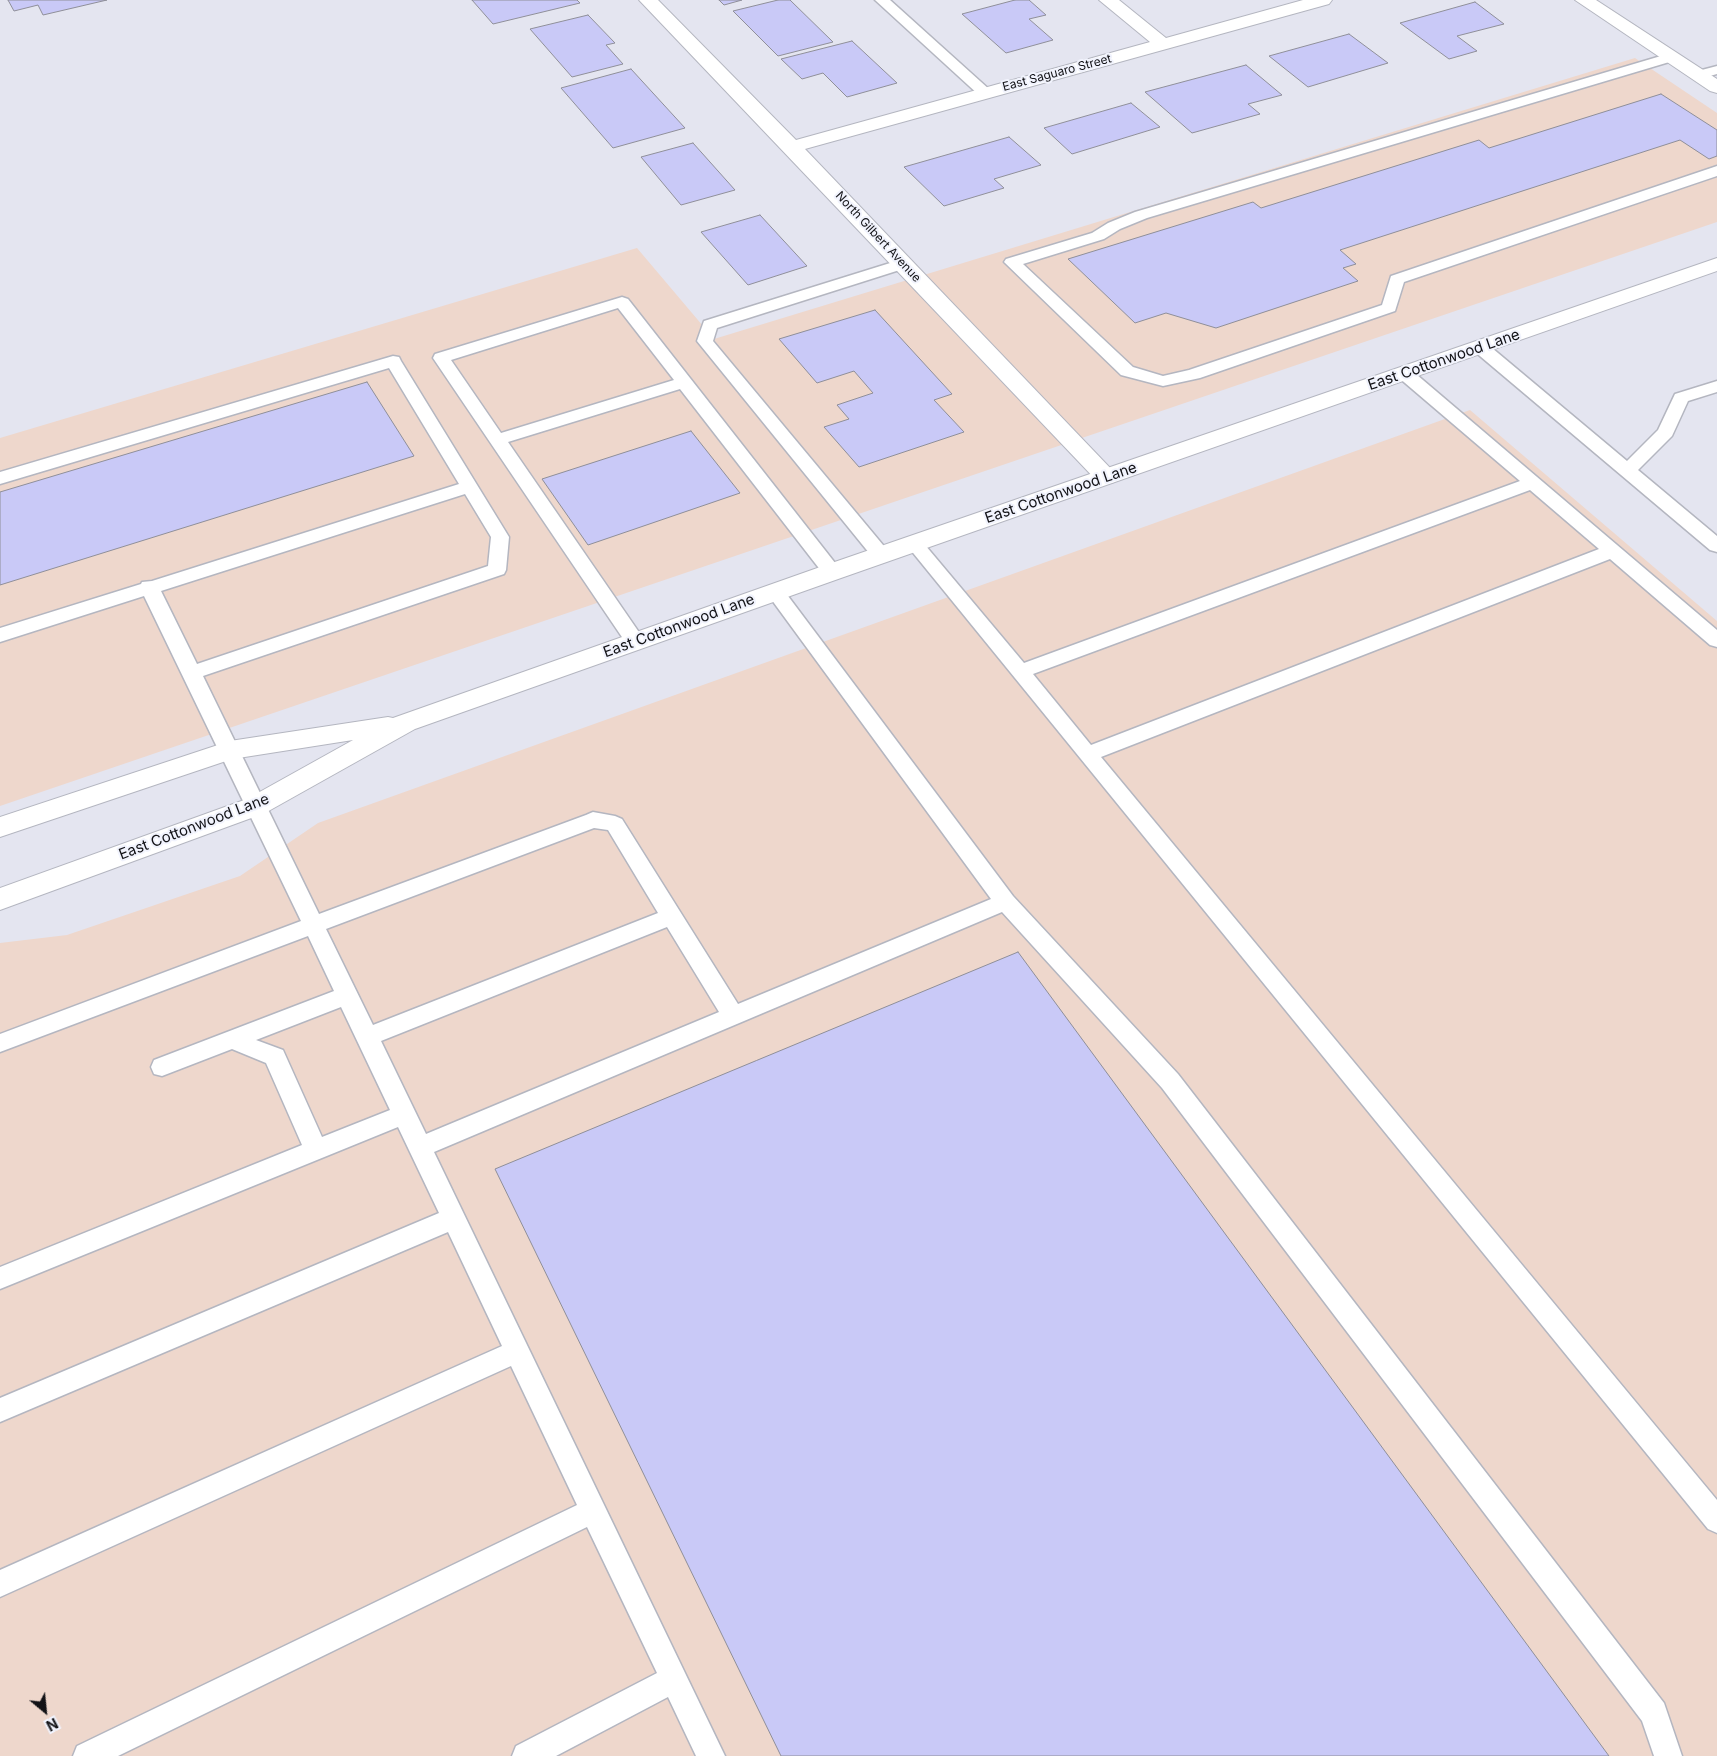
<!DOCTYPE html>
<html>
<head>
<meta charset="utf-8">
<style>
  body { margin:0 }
  #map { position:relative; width:1717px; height:1756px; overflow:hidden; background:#e4e5f0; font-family:Inter,sans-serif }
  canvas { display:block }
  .north { position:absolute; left:20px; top:1686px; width:50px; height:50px; -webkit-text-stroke:4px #f1f3fd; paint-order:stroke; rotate:152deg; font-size:14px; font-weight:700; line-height:20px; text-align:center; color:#121216 }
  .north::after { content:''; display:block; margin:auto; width:18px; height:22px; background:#121216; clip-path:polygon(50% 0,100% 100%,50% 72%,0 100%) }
</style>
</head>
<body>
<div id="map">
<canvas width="1717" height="1756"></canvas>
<div class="north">N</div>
</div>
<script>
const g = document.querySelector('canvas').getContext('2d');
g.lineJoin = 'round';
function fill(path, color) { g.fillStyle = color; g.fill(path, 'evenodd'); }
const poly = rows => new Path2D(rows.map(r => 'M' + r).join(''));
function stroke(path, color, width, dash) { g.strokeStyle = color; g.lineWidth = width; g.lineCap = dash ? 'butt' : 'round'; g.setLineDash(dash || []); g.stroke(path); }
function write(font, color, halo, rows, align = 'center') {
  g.font = font + ' Inter,sans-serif'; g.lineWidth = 4; g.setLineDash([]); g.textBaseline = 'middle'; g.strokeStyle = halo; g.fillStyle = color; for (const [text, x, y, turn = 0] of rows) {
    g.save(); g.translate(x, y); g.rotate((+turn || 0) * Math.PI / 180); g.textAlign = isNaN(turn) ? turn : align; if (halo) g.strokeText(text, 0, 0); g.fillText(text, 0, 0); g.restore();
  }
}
fill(poly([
  [1635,58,1717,113,1717,222,0,806,0,438,637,248,714,339],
  [1470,410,1717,621,1717,1756,0,1756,0,943,67,935,240,876,318,823]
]), '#eed7cc');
const building = poly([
  [8,0,107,0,43,15,38,5,14,11,8,0],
  [472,0,577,0,580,3,493,24,472,0],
  [719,0,742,0,724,5,719,0],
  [778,0,790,0,833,42,778,56,733,11,778,0],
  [1015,0,1029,0,1046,15,1029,19,1053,40,1006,53,962,14,1015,0],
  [1475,2,1504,24,1457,36,1477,51,1449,59,1400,23,1475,2],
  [588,15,615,43,606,45,623,64,572,77,530,29,588,15],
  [1349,34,1388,63,1308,87,1269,56,1349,34],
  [852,41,897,83,847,97,823,73,802,79,781,59,852,41],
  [1246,65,1282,95,1248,104,1260,114,1192,133,1145,92,1246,65],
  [631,69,685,128,613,148,561,88,631,69],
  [1661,94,1717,130,1717,156,1709,159,1680,140,1340,250,1356,264,1343,268,1358,281,1216,328,1166,313,1135,323,1068,259,1253,202,1261,208,1479,140,1489,148,1661,94],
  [1131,103,1160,127,1072,154,1044,128,1131,103],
  [1009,137,1041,165,994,179,1004,188,944,206,904,167,1009,137],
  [693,143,735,190,681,205,641,157,693,143],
  [760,215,807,266,748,285,701,232,760,215],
  [875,310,952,394,934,400,964,432,859,467,824,427,849,419,837,405,873,393,854,371,817,383,779,339,875,310],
  [367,382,414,456,0,585,0,492,367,382],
  [691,431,740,493,588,545,542,479,691,431],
  [1018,952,1609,1756,781,1756,495,1169,1018,952]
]);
fill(building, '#c9c9f7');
stroke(building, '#8f8f99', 1);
const lane = poly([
  [875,0,890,0,990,90,992,93,990,96,980,96,875,0],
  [1671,53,1678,57,1676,60,1147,218,1120,229,1104,239,1023,264,1133,367,1163,376,1189,370,1382,305,1391,276,1717,166,1717,176,1404,282,1395,311,1200,378,1163,386,1121,375,1004,262,1006,259,1092,233,1108,223,1135,212,1671,53],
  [1717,66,1717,74,1699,79,1692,75,1694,72,1717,66],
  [903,259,909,261,911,264,909,267,717,328,713,341,888,551,890,555,888,559,881,561,874,559,697,341,704,321,903,259],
  [622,297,628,299,839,568,841,572,839,576,832,578,825,576,680,389,508,442,645,641,642,646,635,648,628,646,433,358,435,354,622,297],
  [618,308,674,380,501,433,451,360,618,308],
  [1480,342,1486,343,1627,461,1658,430,1675,394,1717,381,1717,392,1688,401,1672,436,1638,470,1717,536,1717,552,1710,550,1474,351,1472,347,1474,343,1480,342],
  [393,356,399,357,401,361,509,537,506,570,504,574,203,676,319,914,586,815,593,812,615,816,622,819,738,1004,991,899,766,592,768,588,775,586,782,588,1013,896,1178,1074,1664,1703,1682,1756,1654,1756,1642,1721,1162,1088,1002,912,434,1152,725,1756,696,1756,668,1697,556,1756,512,1756,516,1746,657,1673,587,1527,118,1756,73,1756,77,1746,577,1505,511,1366,0,1597,0,1570,502,1346,448,1232,0,1422,0,1398,439,1213,398,1127,0,1289,0,1267,302,1145,266,1063,232,1049,162,1076,154,1074,151,1067,154,1060,334,991,308,936,0,1052,0,1034,301,921,144,596,0,642,0,628,141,584,142,582,152,581,459,484,389,368,0,484,0,472,393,356],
  [465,494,491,537,488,566,197,664,161,591,465,494],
  [594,828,608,830,658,913,373,1025,326,929,594,828],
  [667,927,719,1012,426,1134,381,1041,667,927],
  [341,1007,390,1110,322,1137,283,1050,256,1040,341,1007],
  [1404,368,1410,369,1717,630,1717,647,1710,645,1610,559,1101,757,1717,1500,1717,1533,1708,1529,905,543,908,539,914,537,920,539,1024,663,1520,481,1398,377,1396,373,1398,369,1404,368],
  [1530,490,1599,549,1091,745,1033,674,1530,490]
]);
const street = poly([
  [639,0,658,0,796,140,1150,42,1099,0,1119,0,1166,38,1303,0,1332,0,1329,4,805,149,1114,472,1118,477,1114,482,1106,484,1098,482,639,0],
  [1575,0,1596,0,1717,79,1717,93,1710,91,1575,0]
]);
const secondary = poly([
  [1717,258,1717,271,841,578,415,729,265,813,0,910,0,888,247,799,353,740,232,759,0,837,0,817,230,741,388,717,393,718,823,566,1717,258]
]);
stroke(lane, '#b4b6c0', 3);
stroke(street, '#b4b6c0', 2);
stroke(secondary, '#b4b6c0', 2);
fill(lane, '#fff');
fill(street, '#fff');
fill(secondary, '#fff');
write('12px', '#121216', '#f1f3fd', [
  ["East Saguaro Street",1057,73,-15],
  ["North Gilbert Avenue",878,237,47]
]);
write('15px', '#121216', '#f1f3fd', [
  ["East Cottonwood Lane",1444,360,-19],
  ["East Cottonwood Lane",1061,493,-19],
  ["East Cottonwood Lane",679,626,-20],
  ["East Cottonwood Lane",194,827,-21]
]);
</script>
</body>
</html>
